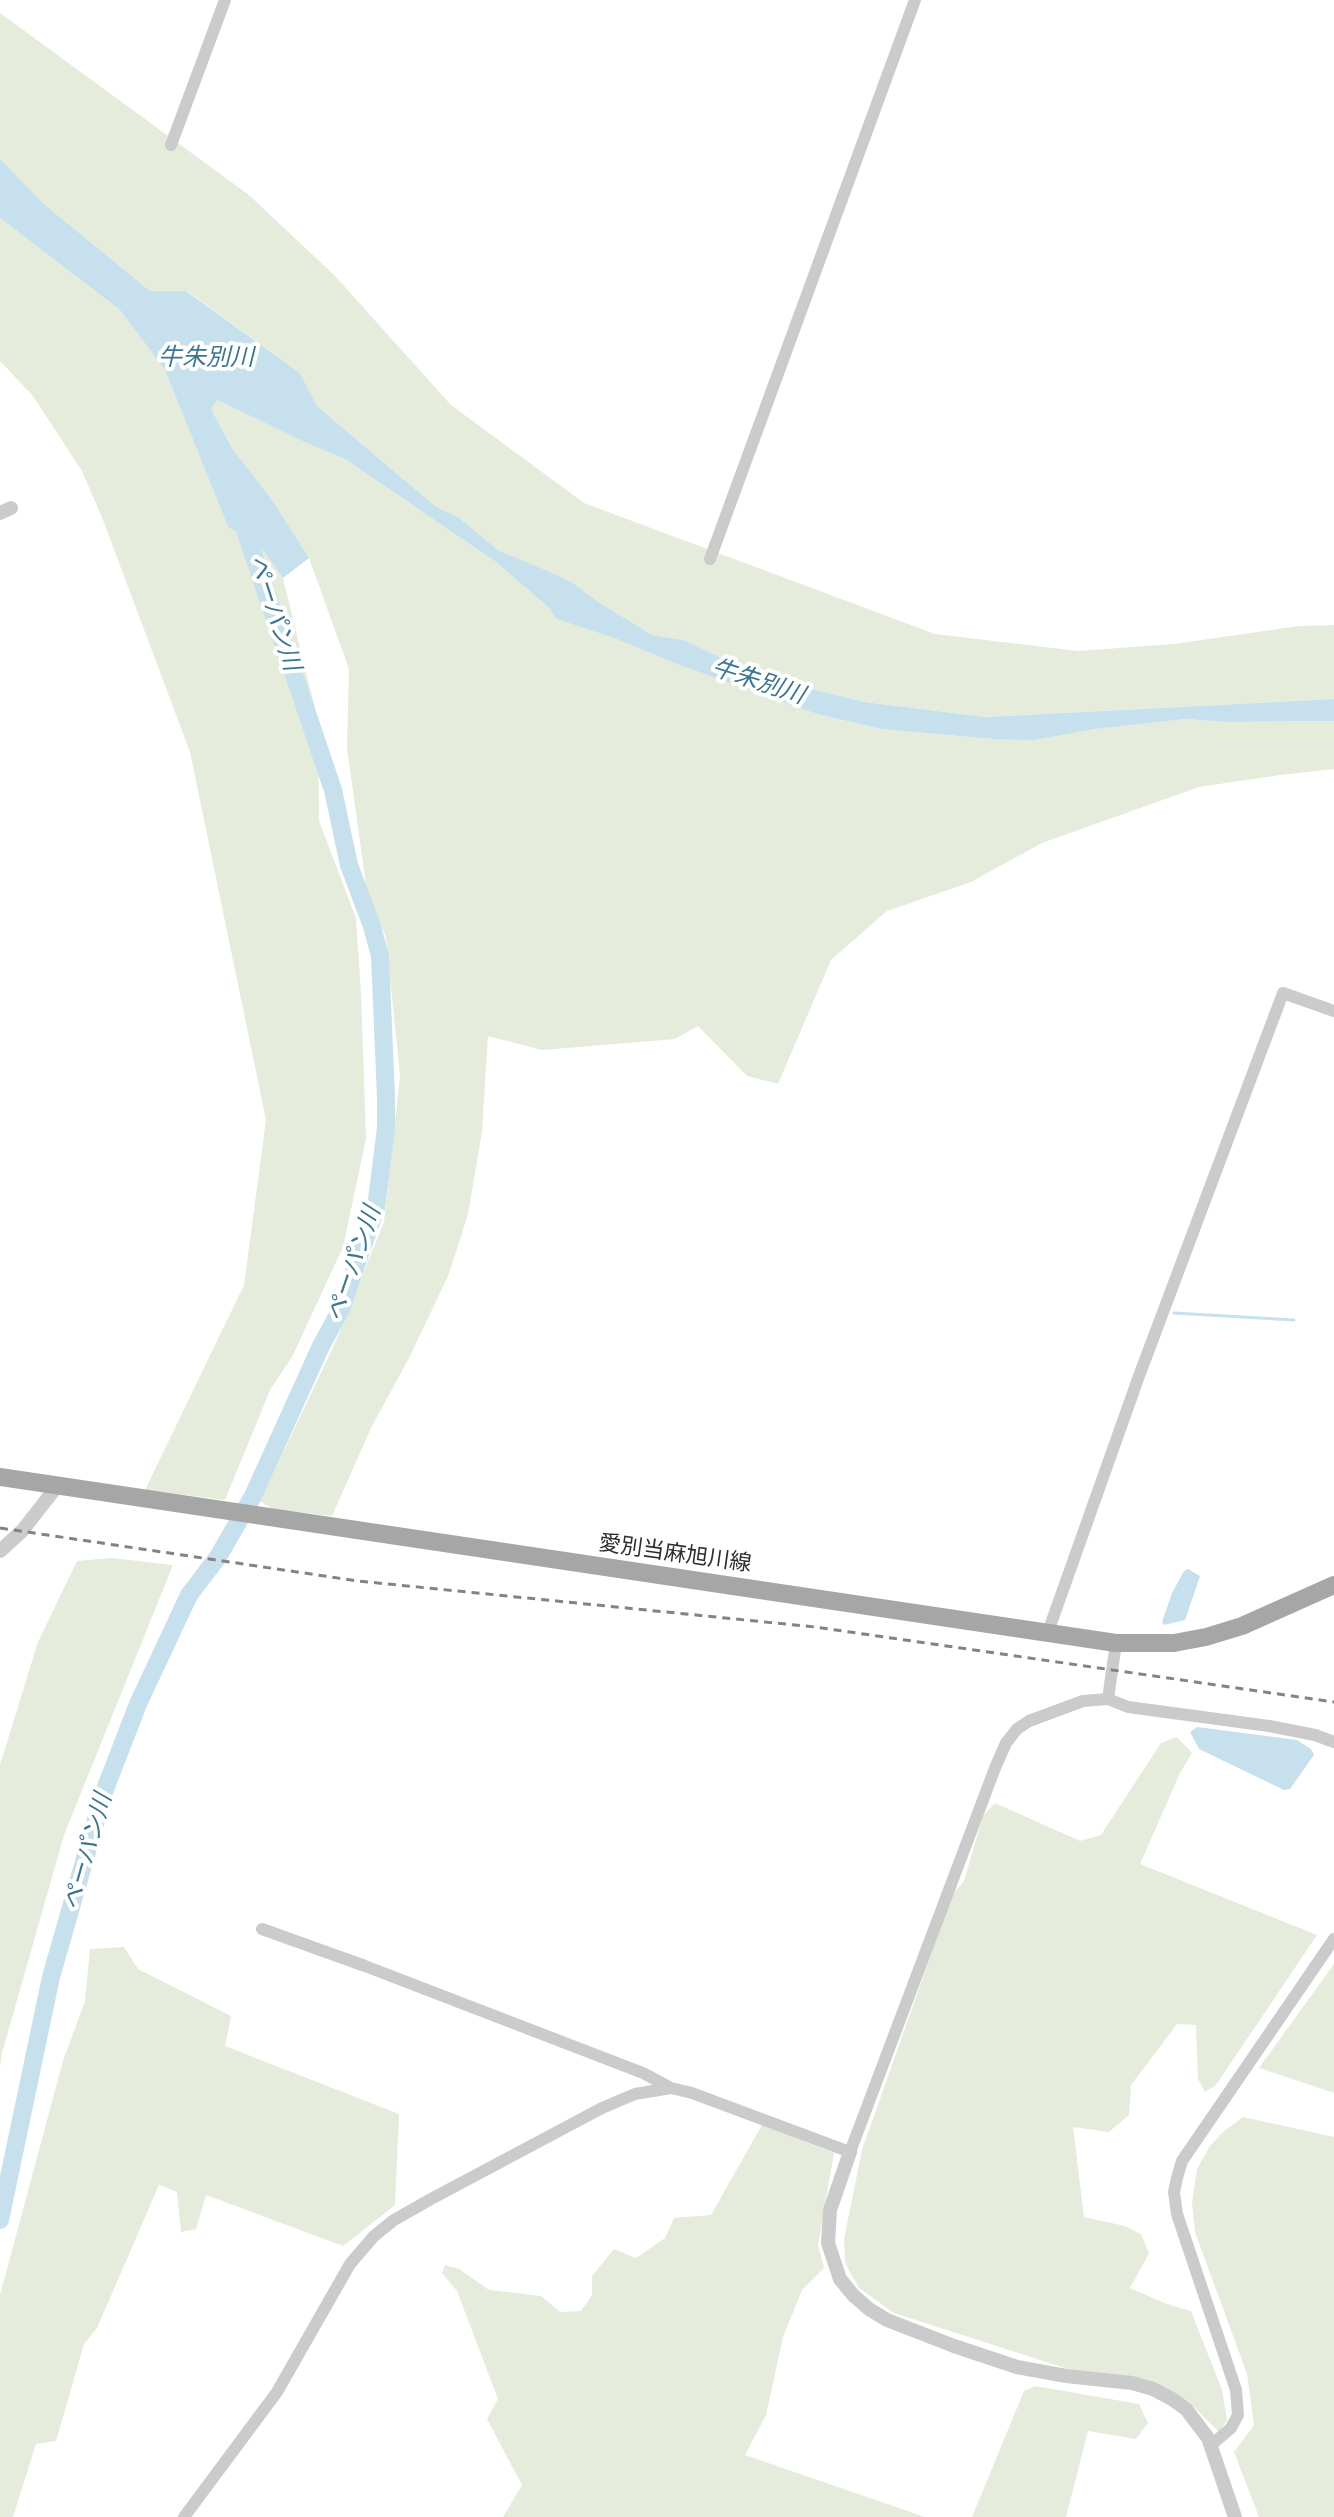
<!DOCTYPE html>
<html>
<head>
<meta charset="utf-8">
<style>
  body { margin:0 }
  canvas { display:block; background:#fff }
</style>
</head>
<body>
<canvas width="1334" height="2517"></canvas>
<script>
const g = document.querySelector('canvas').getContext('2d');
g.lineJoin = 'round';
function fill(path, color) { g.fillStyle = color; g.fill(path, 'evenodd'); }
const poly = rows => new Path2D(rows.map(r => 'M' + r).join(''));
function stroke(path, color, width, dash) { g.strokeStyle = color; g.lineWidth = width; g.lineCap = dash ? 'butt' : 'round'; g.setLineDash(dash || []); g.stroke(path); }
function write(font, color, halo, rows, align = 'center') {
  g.font = font + ' "Open Sans","Noto Sans JP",sans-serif'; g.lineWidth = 8; g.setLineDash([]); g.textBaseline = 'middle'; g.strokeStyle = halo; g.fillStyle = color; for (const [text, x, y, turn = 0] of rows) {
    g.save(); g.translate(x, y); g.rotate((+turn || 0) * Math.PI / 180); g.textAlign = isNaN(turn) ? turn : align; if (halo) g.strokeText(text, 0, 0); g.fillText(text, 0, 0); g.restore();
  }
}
fill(poly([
  [0,13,249,195,335,276,451,405,584,503,935,634,1078,651,1174,644,1299,626,1334,625,1334,699,984,717,865,702,810,689,761,677,684,640,652,635,597,601,573,583,546,570,498,551,458,517,435,506,317,406,300,373,187,291,150,291,44,204,0,159],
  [0,218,120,310,165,370,228,527,262,549,283,578,318,721,319,821,356,918,361,993,366,1139,343,1247,292,1357,270,1390,225,1500,145,1490,244,1285,266,1120,190,752,103,520,82,471,33,396,0,361],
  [217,400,302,441,345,459,496,562,549,608,556,619,614,638,679,665,817,714,881,729,993,739,1186,719,1226,722,1334,721,1334,769,1280,775,1199,787,1042,843,971,882,887,911,831,960,778,1084,747,1076,698,1026,675,1039,542,1050,488,1036,482,1132,468,1214,449,1274,409,1358,371,1428,332,1516,273,1509,260,1501,336,1341,384,1222,400,1076,386,937,367,892,347,748,349,669,309,558,275,504,232,448,211,409],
  [112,1558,173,1565,64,1835,2,2053,0,2068,0,1765,38,1642,77,1561],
  [1177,1737,1192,1753,1180,1773,1140,1864,1317,1935,1216,2085,1205,2092,1198,2079,1196,2025,1177,2024,1131,2085,1129,2115,1109,2132,1073,2127,1084,2217,1125,2226,1141,2234,1149,2253,1130,2288,1167,2304,1191,2311,1222,2390,1227,2420,1219,2432,1189,2402,1143,2379,1071,2370,894,2313,859,2288,845,2263,844,2239,862,2150,952,1895,964,1881,983,1816,995,1803,1080,1841,1101,1835,1161,1743],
  [124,1947,138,1969,231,2016,225,2046,399,2114,395,2205,343,2246,206,2195,196,2229,181,2232,177,2192,159,2185,97,2328,84,2344,56,2441,36,2444,13,2517,0,2517,0,2295,63,2061,85,2001,90,1949],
  [1334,1964,1334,2093,1259,2068],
  [1243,2117,1334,2137,1334,2517,1259,2517,1234,2452,1254,2425,1247,2374,1195,2232,1192,2203,1197,2169,1210,2146,1223,2132],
  [762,2125,834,2153,818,2245,824,2268,802,2290,783,2337,766,2415,745,2455,925,2517,503,2517,522,2485,487,2419,498,2399,457,2291,442,2273,445,2265,459,2269,489,2290,541,2296,560,2312,581,2311,592,2295,592,2276,614,2249,636,2258,665,2238,674,2218,711,2215],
  [1035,2386,1139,2404,1148,2423,1136,2439,1088,2431,1066,2517,972,2517,1024,2391]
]), '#e5ecdb');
fill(poly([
  [0,159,44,204,150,291,186,291,300,373,317,406,435,506,458,517,499,551,546,570,573,583,597,601,652,635,684,640,761,677,865,702,985,717,1334,699,1334,721,1225,722,1186,719,1094,729,1034,740,993,739,881,729,817,714,679,665,614,638,556,619,549,608,496,562,345,459,302,441,217,400,211,409,232,448,275,504,309,558,283,578,262,549,228,527,165,370,120,310,0,218],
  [1188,1569,1200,1576,1185,1620,1164,1625,1162,1622,1172,1593,1184,1571],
  [1197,1727,1297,1740,1311,1749,1314,1755,1290,1789,1284,1790,1199,1749,1190,1732]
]), '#c7e0ed');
stroke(poly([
  [1174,1313,1294,1320]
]), '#c7e0ed', 3);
stroke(poly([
  [0,2220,51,1977,104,1792,138,1704,189,1595,218,1557,253,1496,321,1346,341,1309,376,1208,386,1128,386,1098,380,956,372,926,349,865,333,790,242,521]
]), '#c7e0ed', 18);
stroke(poly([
  [171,145,225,0],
  [710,559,915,0],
  [1048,1632,1139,1376,1283,993,1334,1011],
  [1108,1699,1116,1643],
  [262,1929,365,1966,643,2073,671,2088,692,2093,850,2152,995,1768,1006,1743,1017,1729,1029,1721,1083,1701,1108,1699,1128,1707,1269,1726,1315,1735,1334,1742],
  [1210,2446,1231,2428,1238,2415,1236,2390,1177,2214,1174,2192,1177,2178,1182,2161,1334,1939],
  [184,2517,277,2392,350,2264,374,2236,394,2220,431,2199,602,2108,635,2094,671,2088]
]), '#cbcbcb', 12);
stroke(poly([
  [0,513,11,508],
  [0,1551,22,1531,58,1485],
  [850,2152,830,2210,828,2243,840,2279,853,2295,869,2309,887,2320,954,2346,1017,2367,1066,2376,1132,2383,1153,2389,1172,2399,1186,2409,1208,2438,1235,2517]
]), '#cbcbcb', 14);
stroke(poly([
  [0,1477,1116,1643,1174,1643,1206,1637,1242,1626,1334,1585]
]), '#a6a6a6', 18);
stroke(poly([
  [0,1528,358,1581,815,1627,1334,1702]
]), '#838383', 3, [8, 6]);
write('22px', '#2e2e2e', '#fff', [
  ["愛別当麻旭川線",675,1554,8]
]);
write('italic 24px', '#397694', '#fff', [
  ["牛朱別川",206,358],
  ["ペーパン川",274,613,72],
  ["牛朱別川",758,682,18],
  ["ペーパン川",354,1264,-71],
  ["ペーパン川",88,1852,-74]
]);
</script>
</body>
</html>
